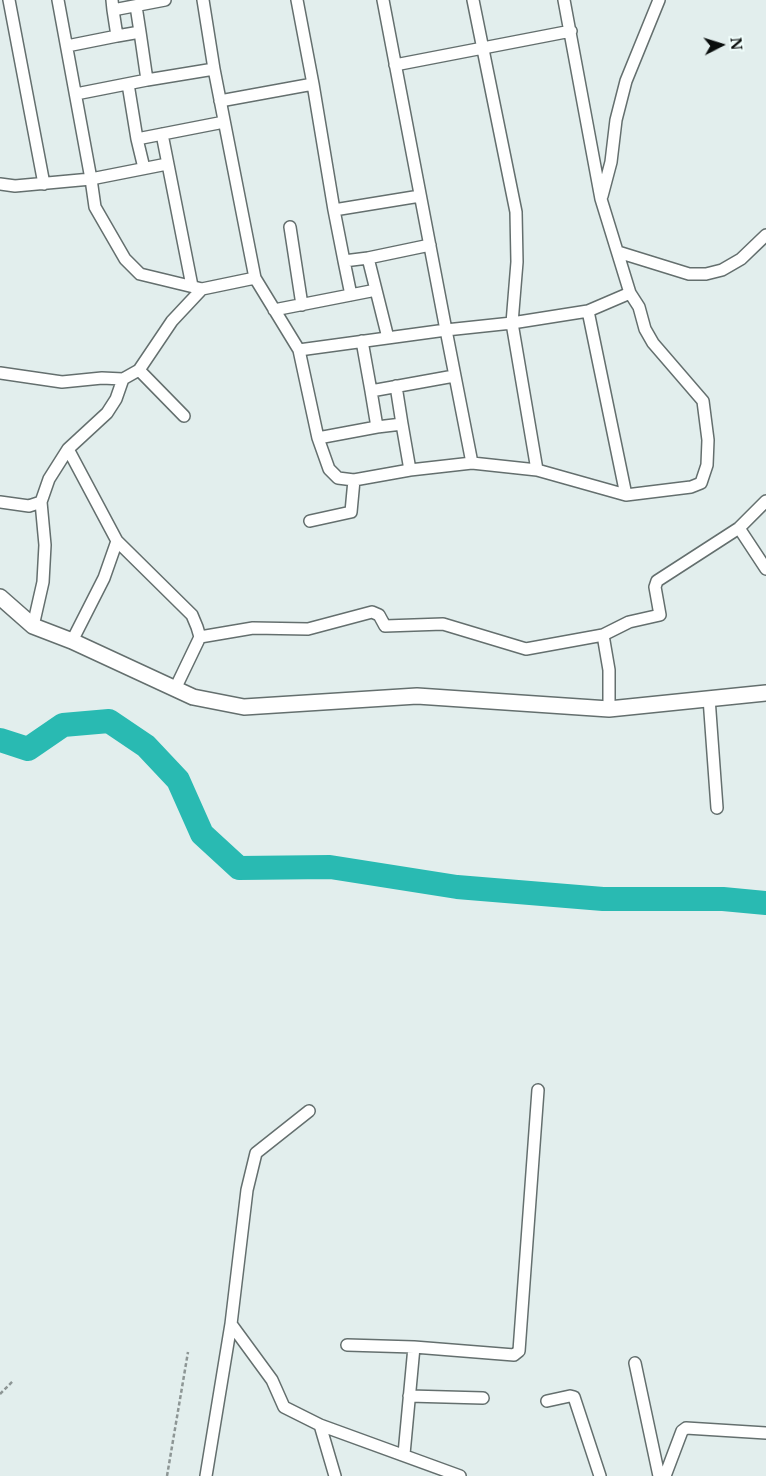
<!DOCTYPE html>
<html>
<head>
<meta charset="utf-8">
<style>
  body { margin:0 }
  #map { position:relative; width:766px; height:1476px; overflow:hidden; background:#e2eeed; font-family:"Libre Baskerville",serif }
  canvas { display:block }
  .north { position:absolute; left:696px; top:20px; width:50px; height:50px; -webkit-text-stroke:4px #effcfa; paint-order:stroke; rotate:85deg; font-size:14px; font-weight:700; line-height:20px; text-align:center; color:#0a0e0d }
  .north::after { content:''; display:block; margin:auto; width:18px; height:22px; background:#0a0e0d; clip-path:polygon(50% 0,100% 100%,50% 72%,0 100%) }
</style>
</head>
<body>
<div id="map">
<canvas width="766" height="1476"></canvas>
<div class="north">N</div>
</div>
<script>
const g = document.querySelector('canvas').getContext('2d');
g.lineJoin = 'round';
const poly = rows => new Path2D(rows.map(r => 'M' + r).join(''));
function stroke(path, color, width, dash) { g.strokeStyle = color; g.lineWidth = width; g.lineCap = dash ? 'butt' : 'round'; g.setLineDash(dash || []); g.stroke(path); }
stroke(poly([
  [0,740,28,749,63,725,109,721,146,746,178,780,202,834,239,868,330,867,457,887,603,899,723,899,766,903]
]), '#29bab2', 24);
const minor = poly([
  [9,0,44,184],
  [112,0,113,10,165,0],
  [297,0,313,84],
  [383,0,446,330,512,323,588,311,630,293],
  [473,0,516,212,517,262,512,323,537,470,626,495],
  [564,0,601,199,630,293,639,307,645,329,653,343,703,401,708,440,707,465,701,483,691,487,626,495,588,311],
  [136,6,140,32],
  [113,10,117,36,140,32,147,80,214,69],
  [67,46,117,36],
  [395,65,571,31],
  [128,84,137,139,224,122],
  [76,94,147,80],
  [220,101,313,84,334,210],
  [162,134,192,286],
  [137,139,144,168],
  [167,164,91,179,95,207,125,259,140,274,202,289,255,278,214,69,203,0],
  [0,184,15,186,91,179,58,0],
  [602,196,611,162,616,120,626,81,659,0],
  [290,227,302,305],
  [618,252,689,274,706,274,722,270,741,259,766,235],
  [368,258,430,245],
  [344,261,351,295],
  [255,278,299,350],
  [274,310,376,290],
  [388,338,368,258,344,261,334,210,420,196],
  [362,341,371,391,454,376],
  [139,370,184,416],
  [0,373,62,382,102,378,123,379],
  [396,386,402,424],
  [377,427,402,424,410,470],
  [318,438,377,427,371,391],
  [68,449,117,541],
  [472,463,410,470,354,480,338,478,329,469,318,438,299,350,446,330,472,463,537,470],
  [0,502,29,506,41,502],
  [310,521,351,512,354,480],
  [739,528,766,569],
  [33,626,43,582,45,545,41,502,49,479,68,449,107,413,116,399,123,379,139,370,172,321,202,289],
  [603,635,629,622,660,615,655,587,657,581,739,528,766,501],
  [200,637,253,628,308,629,372,612,379,615,385,626,443,624,526,649,603,635,609,670,609,709],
  [72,641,104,578,117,541,192,615,197,627,200,637,175,689],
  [709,698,717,808],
  [231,1324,247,1190,256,1153,309,1111],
  [347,1345,414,1347],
  [635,1363,659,1476],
  [409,1396,483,1398],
  [547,1401,570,1396,574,1397,600,1476],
  [404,1454,414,1347,514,1355,519,1351,538,1090],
  [206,1476,231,1324,272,1380,284,1407,320,1425],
  [335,1476,320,1425,460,1476],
  [665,1476,682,1431,686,1428,766,1433]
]);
const tertiary = poly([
  [0,597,33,626,72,641,193,697,244,707,417,696,609,709,766,693]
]);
stroke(minor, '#646f6e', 14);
stroke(tertiary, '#646f6e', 18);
stroke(poly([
  [0,1394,13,1381],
  [167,1476,188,1352]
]), '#8d9695', 2.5, [4, 2.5]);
stroke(minor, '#fff', 11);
stroke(tertiary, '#fff', 15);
</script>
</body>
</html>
